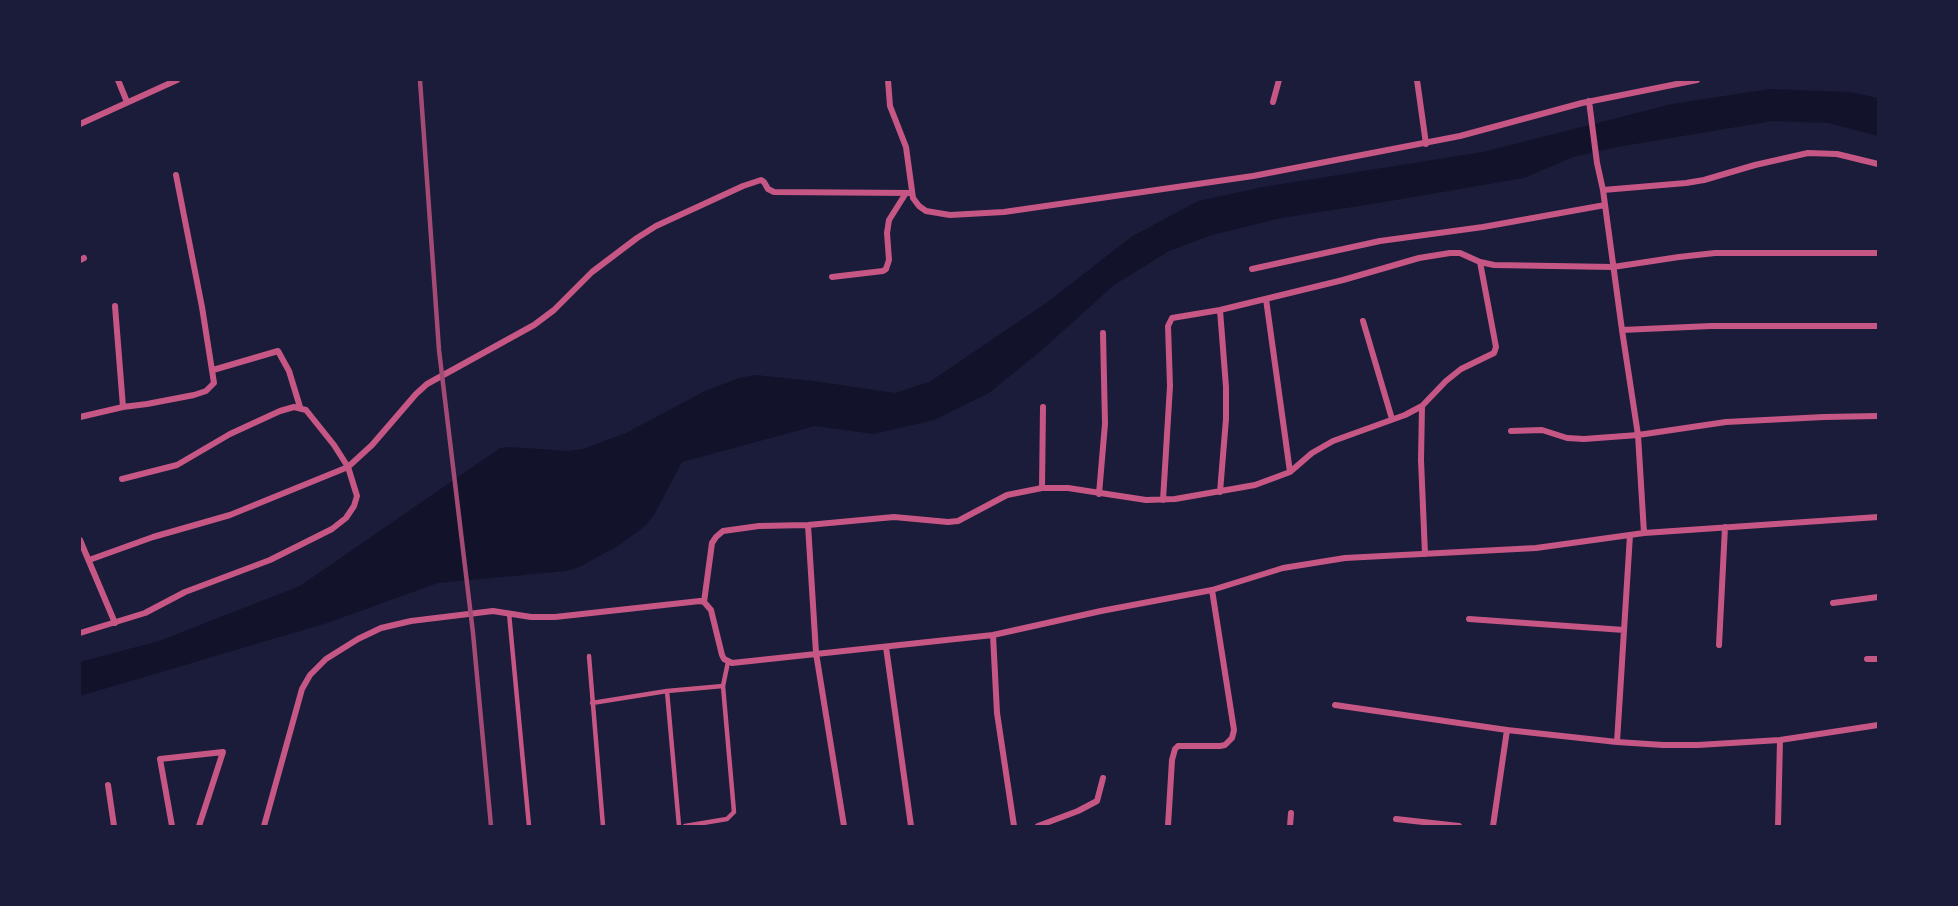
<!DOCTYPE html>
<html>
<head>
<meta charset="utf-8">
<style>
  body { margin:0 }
  #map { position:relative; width:1958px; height:906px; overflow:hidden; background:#1b1b3a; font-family:"Space Grotesk",sans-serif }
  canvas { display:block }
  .frame { position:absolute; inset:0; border:81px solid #1b1b3a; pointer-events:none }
</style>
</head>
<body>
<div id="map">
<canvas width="1958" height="906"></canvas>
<div class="frame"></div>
</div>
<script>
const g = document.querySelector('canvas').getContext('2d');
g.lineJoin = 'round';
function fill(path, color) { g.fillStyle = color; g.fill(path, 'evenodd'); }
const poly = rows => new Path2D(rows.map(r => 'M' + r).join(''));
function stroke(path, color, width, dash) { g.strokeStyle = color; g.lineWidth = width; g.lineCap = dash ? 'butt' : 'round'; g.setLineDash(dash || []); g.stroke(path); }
fill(poly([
  [1770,89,1850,92,1878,98,1878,136,1829,123,1772,121,1617,147,1573,157,1524,178,1372,204,1281,218,1212,235,1169,251,1114,285,1042,350,989,393,934,420,874,434,815,426,682,462,654,515,644,527,618,546,579,567,566,571,438,583,327,623,80,696,80,662,159,641,300,586,500,448,510,447,568,451,583,449,626,433,705,391,739,378,755,375,814,381,895,393,931,381,1049,301,1131,237,1198,201,1263,187,1483,152,1672,104]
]), '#12122b');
stroke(poly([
  [509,613,529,826],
  [589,656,603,826],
  [667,691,679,826],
  [592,703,667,691,723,686],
  [685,826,727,819,734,812,723,686,728,662]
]), '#c65784', 4.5);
stroke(poly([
  [118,80,127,102],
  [888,80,890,106,906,147,913,198,919,206,926,211,950,215,1004,212,1253,176,1460,136,1582,103,1697,80],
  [1417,80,1426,144],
  [1589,101,1597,163,1603,190,1622,330,1711,326,1878,326],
  [1273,102,1279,80],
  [80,124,177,80],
  [1603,190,1686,183,1704,180,1755,165,1808,153,1837,154,1878,164],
  [80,260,84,258],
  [1252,269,1380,241,1483,227,1605,205],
  [832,277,883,271,886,269,889,260,887,233,889,220,906,193],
  [1266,299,1290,472],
  [1363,321,1392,419],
  [1622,330,1638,435,1644,533],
  [213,370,278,351,289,371,300,407],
  [1422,406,1421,460,1425,554],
  [123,407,147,404,194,395,206,391,214,383,202,307,176,175],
  [80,417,123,407,115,306],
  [1511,431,1542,430,1567,438,1584,439,1638,435,1726,422,1824,417,1878,416],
  [1042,488,1043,407],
  [1220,492,1226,419,1226,387,1220,310],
  [1099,494,1105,424,1103,333],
  [1163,500,1170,386,1168,326,1172,318,1220,310,1343,280,1419,258,1450,253,1460,253,1480,262,1494,265,1613,267,1679,257,1715,253,1878,253],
  [808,525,816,653,844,826],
  [80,540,115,623],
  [89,560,153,537,230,515,348,467,372,445,416,394,427,384,534,325,554,310,592,272,637,238,656,226,743,186,761,180,764,182,768,189,774,192,911,193],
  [704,602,712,543,716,537,723,531,759,526,808,525,894,517,948,522,958,521,1007,495,1042,488,1068,488,1146,500,1175,499,1255,485,1290,472,1312,453,1333,441,1405,415,1422,406,1446,381,1461,369,1494,353,1496,347,1480,262],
  [1833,603,1878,597],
  [1469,619,1624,630],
  [80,633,145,613,185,592,270,560,332,529,346,518,354,506,357,496,348,467,334,445,306,410,294,407,280,411,230,434,177,465,122,479],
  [993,635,997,713,1014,826],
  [1719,645,1725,527],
  [886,647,911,826],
  [1867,659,1878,659],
  [1335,705,1507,730,1617,742,1663,745,1698,745,1780,740,1878,725],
  [1617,742,1630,535],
  [108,785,114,826],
  [1396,819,1459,826],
  [172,826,160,759,223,752,199,826],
  [264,826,302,689,310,675,326,659,358,639,381,628,411,621,493,611,531,617,555,617,700,601,704,602,711,610,722,655,724,659,732,663,993,635,1101,611,1212,590,1283,568,1345,558,1536,548,1644,533,1878,517],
  [1038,826,1078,811,1097,801,1103,778],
  [1168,826,1172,760,1175,749,1178,746,1220,746,1225,745,1232,738,1234,730,1212,590],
  [1290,826,1291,813],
  [1493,826,1507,730],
  [1778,826,1780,740]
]), '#c65784', 6);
stroke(poly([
  [420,80,439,350,473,633,491,826]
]), '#a44b75', 4.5);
</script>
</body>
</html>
